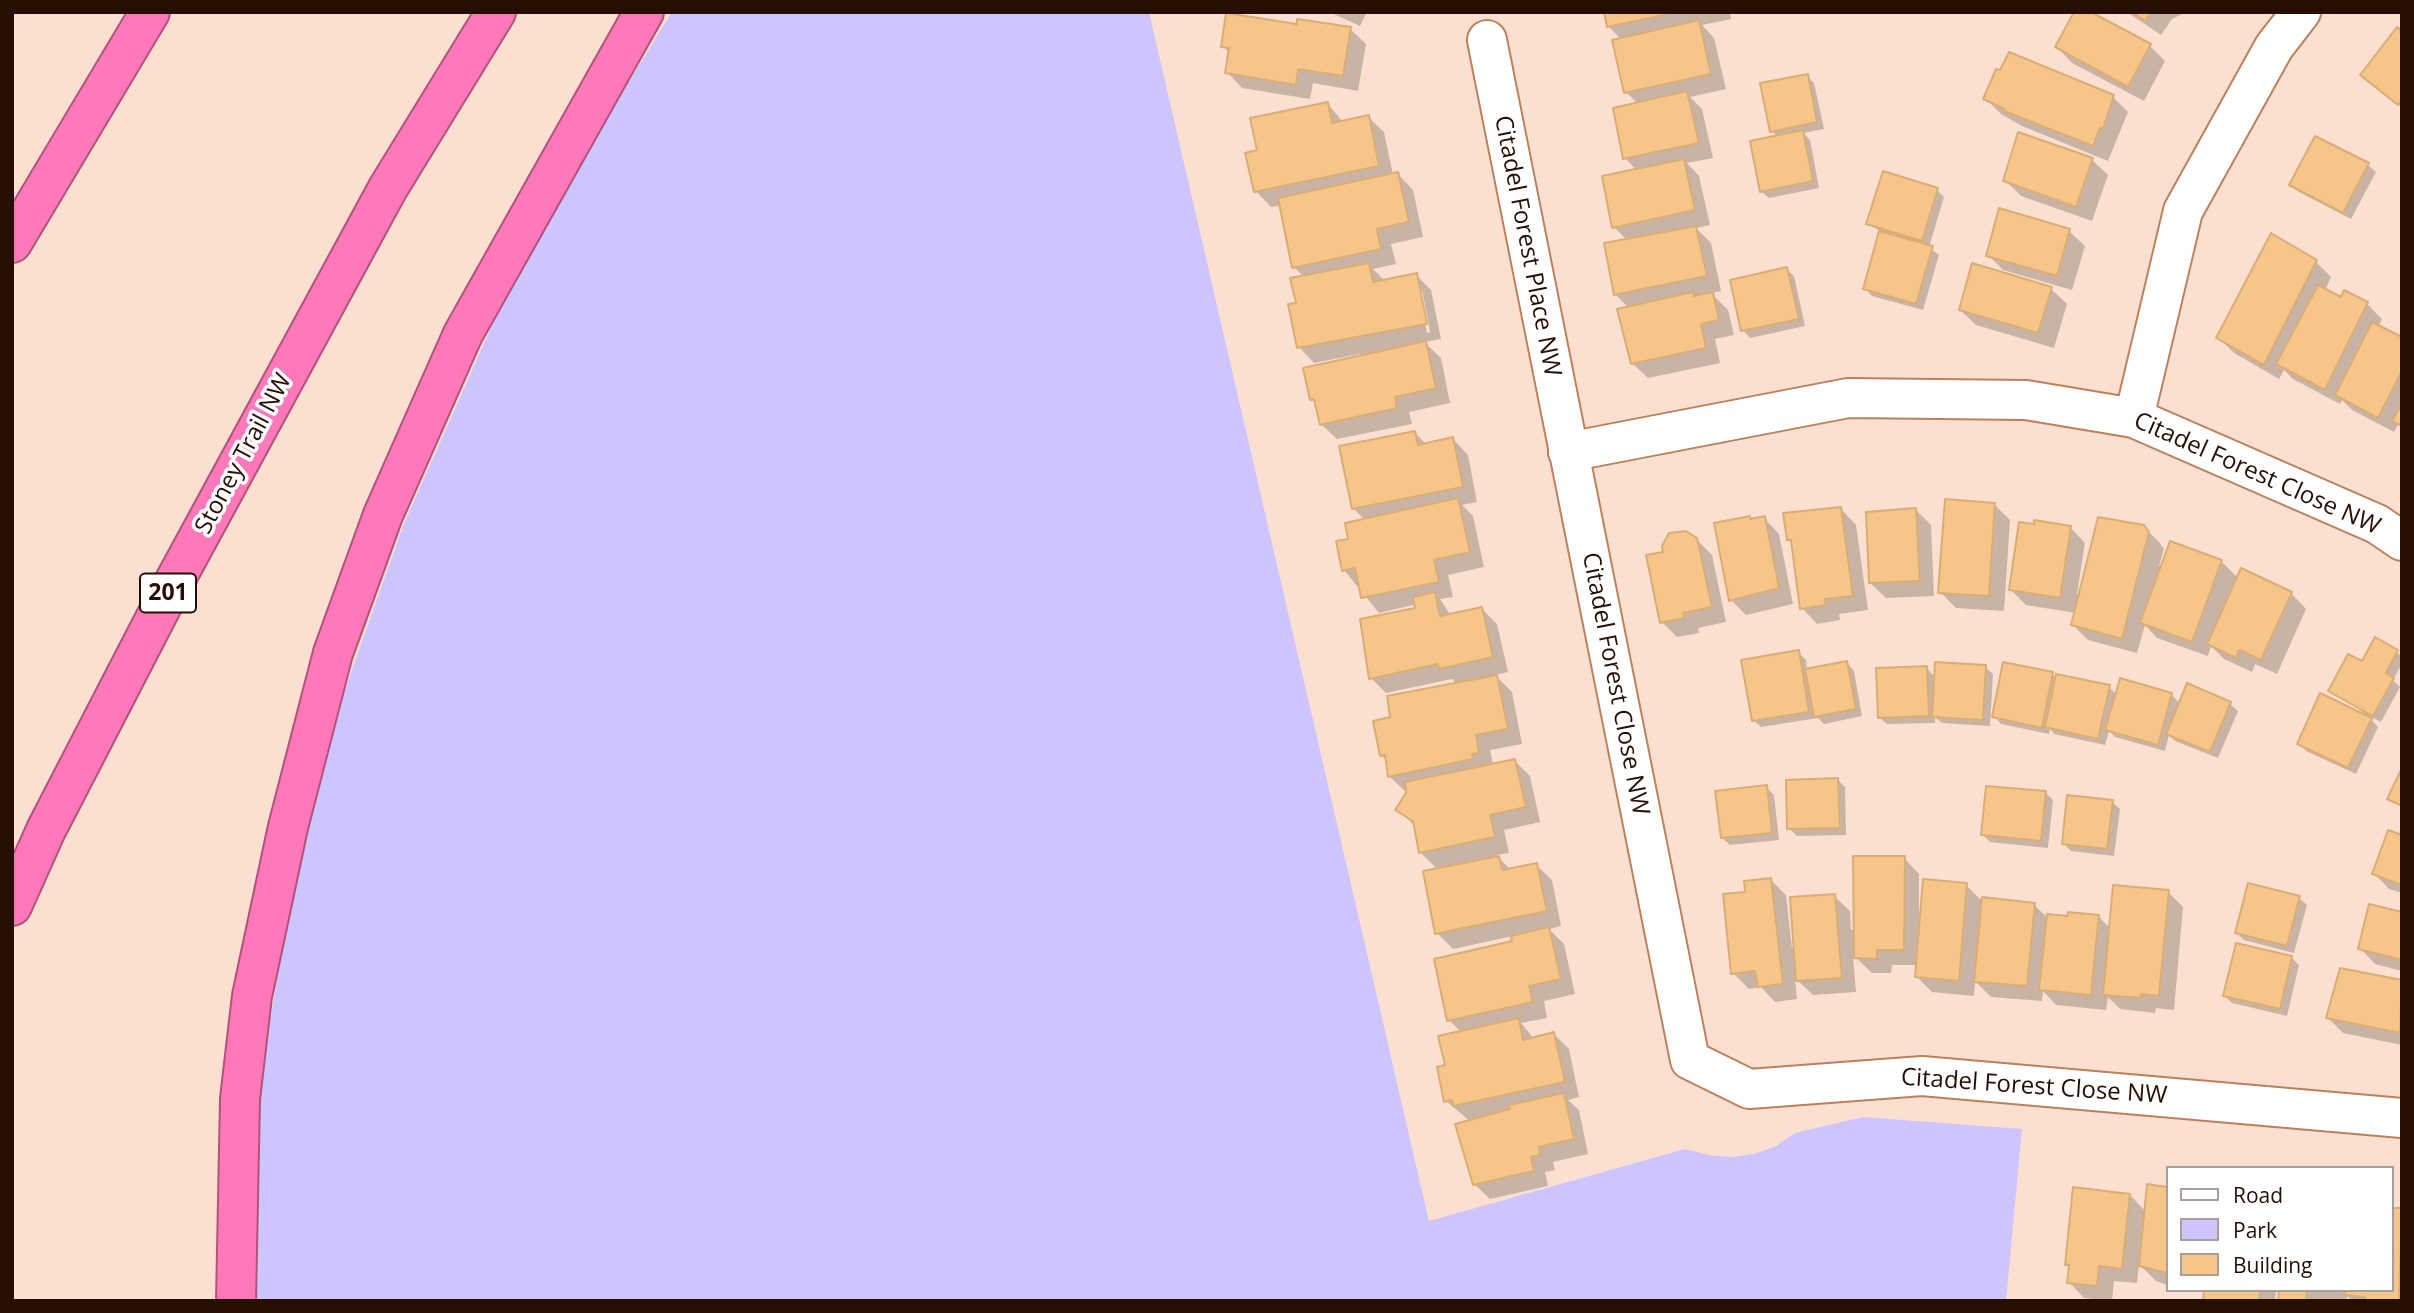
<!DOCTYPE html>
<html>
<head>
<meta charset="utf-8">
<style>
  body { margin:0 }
  #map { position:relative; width:2414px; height:1313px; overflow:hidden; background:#fbe0d1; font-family:"Open Sans",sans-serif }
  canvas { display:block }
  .frame { position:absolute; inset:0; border:14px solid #260f02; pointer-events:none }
  .legend { position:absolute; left:2166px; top:1166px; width:228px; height:126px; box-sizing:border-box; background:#fff; border:2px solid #a89f9a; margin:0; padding:9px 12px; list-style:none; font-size:21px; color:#260f02 }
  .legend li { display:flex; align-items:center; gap:14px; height:35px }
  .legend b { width:35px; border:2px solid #a89f9a }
</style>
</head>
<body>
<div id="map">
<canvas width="2414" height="1313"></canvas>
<div class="frame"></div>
<ul class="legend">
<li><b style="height:9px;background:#fff"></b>Road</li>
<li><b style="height:19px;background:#cec5ff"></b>Park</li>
<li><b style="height:19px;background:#f5c58a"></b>Building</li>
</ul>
</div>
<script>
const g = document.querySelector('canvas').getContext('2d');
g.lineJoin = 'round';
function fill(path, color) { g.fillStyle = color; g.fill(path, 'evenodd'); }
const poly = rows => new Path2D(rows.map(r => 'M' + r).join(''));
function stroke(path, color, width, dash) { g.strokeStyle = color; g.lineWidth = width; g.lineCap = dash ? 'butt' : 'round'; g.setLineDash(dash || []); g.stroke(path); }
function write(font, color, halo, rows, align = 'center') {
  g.font = font + ' "Open Sans",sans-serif'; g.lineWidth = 7; g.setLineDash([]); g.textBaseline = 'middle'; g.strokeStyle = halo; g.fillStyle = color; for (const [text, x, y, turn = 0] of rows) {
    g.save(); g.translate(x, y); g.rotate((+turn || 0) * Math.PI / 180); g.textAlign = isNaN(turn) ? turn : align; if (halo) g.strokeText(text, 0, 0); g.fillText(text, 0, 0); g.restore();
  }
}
fill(poly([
  [672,12,1149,12,1429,1221,1685,1149,1708,1155,1731,1157,1754,1154,1776,1146,1795,1133,1863,1117,2022,1129,2006,1301,256,1301,253,1122,309,791,403,526,528,244]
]), '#cec5ff');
fill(poly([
  [1329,12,1367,12,1360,26],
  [1606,12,1730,12,1731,19,1702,25,1714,38,1726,89,1690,97,1702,109,1713,158,1687,163,1699,176,1710,225,1696,228,1711,243,1721,291,1711,293,1728,310,1734,335,1715,339,1720,363,1648,378,1632,363,1629,308,1615,294,1627,240,1614,227,1637,171,1625,158,1638,104,1626,92,1622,40,1609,27],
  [2127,12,2186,12,2172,19,2161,35],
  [1298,26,1350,29,1366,44,1358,91,1313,83,1310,99,1242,88,1227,72,1230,54,1223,46],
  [2150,46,2165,61,2144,101,2072,63,2057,47],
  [1807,76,1814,83,1824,129,1803,133,1810,140,1819,188,1769,198,1761,191,1778,137,1772,131],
  [2113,97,2128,112,2108,161,2022,126,2001,114,1986,99],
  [1327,103,1343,122,1368,117,1384,132,1393,175,1398,174,1413,190,1423,237,1391,244,1396,264,1373,269,1384,280,1416,275,1431,290,1441,339,1424,342,1441,358,1450,403,1409,412,1412,424,1337,439,1321,424,1317,405,1311,399,1361,357,1360,354,1314,363,1299,347,1298,304,1304,277,1294,267,1282,205,1271,207,1256,191,1259,152],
  [1418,290,1422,290,1430,332,1427,333],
  [2316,138,2368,165,2376,172,2351,219,2299,192,2291,185],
  [2092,160,2108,175,2092,221,2021,196,2005,180],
  [1937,190,1944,197,1929,247,1939,255,1923,310,1872,296,1865,288,1881,232,1868,223],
  [2069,231,2085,246,2072,290,2003,270,1988,255],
  [2316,262,2331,277,2325,290,2342,299,2367,304,2382,319,2378,327,2402,339,2402,428,2398,424,2394,432,2352,410,2342,400,2340,404,2293,379,2284,370,2279,379,2234,353,2219,338],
  [1786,269,1794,276,1805,326,1750,338,1743,330],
  [2051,289,2067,304,2054,348,1976,325,1960,310],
  [1415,433,1427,445,1453,439,1468,455,1477,502,1462,505,1473,516,1484,567,1448,575,1453,597,1440,599,1451,616,1482,609,1497,624,1508,672,1495,675,1512,692,1522,744,1490,750,1493,765,1515,761,1530,776,1540,822,1504,830,1509,853,1496,855,1511,870,1536,865,1552,880,1561,926,1549,929,1564,944,1575,994,1544,1001,1547,1018,1521,1023,1534,1039,1554,1034,1569,1049,1579,1097,1568,1100,1579,1110,1588,1154,1553,1162,1555,1170,1545,1172,1548,1186,1490,1199,1474,1184,1471,1122,1446,1101,1447,1066,1461,1032,1449,1020,1514,943,1513,936,1453,949,1437,933,1438,870,1421,853,1416,827,1398,810,1410,790,1405,791,1389,776,1387,761,1381,755,1392,718,1457,684,1452,679,1386,693,1371,678,1364,648,1418,609,1417,604,1379,613,1344,570,1350,540,1365,520,1354,509],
  [1995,505,2010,520,2004,611,1956,608,1940,592],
  [1841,509,1856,525,1868,610,1839,614,1840,620,1817,624,1802,608,1793,544,1788,539],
  [1916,510,1931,525,1934,596,1886,598,1870,583],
  [1764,518,1779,534,1793,604,1746,615,1731,600],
  [2125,521,2143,526,2159,542,2164,549,2159,566,2221,561,2238,578,2291,593,2306,609,2277,674,2255,664,2252,672,2224,659,2211,646,2208,656,2157,638,2145,625,2137,653,2088,640,2073,625,2076,613,2026,605,2011,590,2070,527,2085,543,2077,594,2080,595],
  [1696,539,1712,555,1726,622,1698,628,1699,633,1677,637,1662,622,1665,553],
  [2375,640,2402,656,2402,664,2393,680,2400,687,2381,722,2367,715,2378,727,2356,774,2306,751,2299,743,2362,715,2363,712,2330,691,2362,664],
  [1798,652,1806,660,1807,671,1847,663,1854,671,1862,716,1824,724,1818,718,1761,727,1753,720],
  [1985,667,1993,674,1990,726,1942,723,1935,717,1935,723,1887,724,1879,717,1926,668,1936,678],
  [2052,674,2057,679,2109,687,2117,695,2171,694,2180,704,2230,704,2238,711,2218,758,2175,741,2169,735,2165,751,2115,737,2109,731,2105,745,2054,734,2050,729,2049,734,2001,724,1994,716],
  [1838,780,1845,787,1846,835,1797,836,1789,828],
  [1766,787,1774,795,1779,840,1730,845,1722,838],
  [2046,793,2053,800,2048,848,1990,842,1983,835],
  [2112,802,2120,809,2114,856,2071,851,2064,844],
  [2402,837,2402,893,2389,889,2374,873],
  [1904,858,1919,874,1919,915,1966,885,1983,902,2034,905,2048,918,2048,915,2099,917,2111,929,2168,892,2183,907,2174,1010,2156,1008,2155,1013,2120,1009,2108,997,2106,1010,2056,1005,2043,991,2042,1001,1991,997,1975,981,1974,996,1932,992,1917,977,1918,965,1892,965,1891,973,1872,973,1853,955,1856,992,1813,995,1795,978,1797,999,1775,1002,1761,987,1749,989,1733,973,1747,893,1771,880,1786,895,1792,948,1795,948,1834,896,1850,911,1851,930,1854,930],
  [2299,898,2307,905,2294,953,2244,940,2237,933],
  [2402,914,2402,971,2375,964,2360,948],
  [2292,958,2299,965,2287,1016,2232,1003,2225,996],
  [2402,982,2402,1045,2343,1033,2328,1018],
  [2148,1186,2167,1188,2167,1285,2156,1281,2139,1264,2137,1283,2114,1281,2112,1301,2084,1298,2069,1282,2071,1268,2067,1264,2130,1195,2146,1212],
  [2402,1210,2402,1301,2353,1301,2347,1296,2347,1301,2279,1301,2281,1290,2391,1290],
  [2206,1290,2276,1290,2275,1301,2205,1301]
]), '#0003');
const building = poly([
  [1604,12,1679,12,1607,27,1604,12],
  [2074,12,2091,12,2151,44,2128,87,2055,47,2074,12],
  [2132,12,2151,12,2145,21,2132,12],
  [1226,13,1297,24,1297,19,1351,27,1343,76,1298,69,1296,85,1225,73,1229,48,1221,47,1226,13],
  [1699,20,1711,74,1624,93,1612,40,1699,20],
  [2397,27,2402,31,2402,101,2398,105,2360,75,2397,27],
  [2009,52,2114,95,2103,129,2100,128,2093,146,2004,111,2005,109,1983,99,1996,69,2000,70,2009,52],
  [1808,74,1817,122,1770,132,1760,83,1808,74],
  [1687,91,1699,143,1623,159,1613,108,1687,91],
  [1328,102,1332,123,1369,115,1379,166,1254,192,1245,153,1257,150,1250,118,1328,102],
  [1803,130,1813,181,1760,192,1750,141,1803,130],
  [2018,132,2093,158,2076,207,2003,181,2018,132],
  [2315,136,2369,163,2343,213,2289,185,2315,136],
  [1684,159,1695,210,1612,228,1602,176,1684,159],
  [1883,171,1938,188,1922,241,1866,224,1883,171],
  [1398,172,1409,222,1377,229,1381,249,1292,268,1278,198,1398,172],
  [1999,208,2070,229,2057,276,1986,256,1999,208],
  [1696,226,1707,276,1614,295,1604,243,1696,226],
  [1879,231,1933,246,1916,304,1863,289,1879,231],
  [2271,233,2317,260,2264,365,2216,338,2271,233],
  [1369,263,1373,282,1417,273,1427,324,1297,348,1288,304,1296,303,1290,278,1369,263],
  [1972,263,2052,287,2038,333,1959,310,1972,263],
  [1787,267,1799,319,1741,331,1730,280,1787,267],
  [2318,285,2341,297,2344,290,2368,302,2325,390,2276,364,2318,285],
  [1693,292,1694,296,1713,292,1719,320,1701,324,1706,348,1631,364,1617,309,1693,292],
  [2372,322,2402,337,2402,371,2378,418,2335,395,2372,322],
  [1426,341,1436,388,1395,397,1397,408,1320,425,1314,399,1310,400,1303,368,1426,341],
  [2402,403,2402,426,2392,421,2402,403],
  [1415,431,1418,445,1453,437,1463,487,1352,509,1339,446,1415,431],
  [1458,498,1470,552,1434,560,1439,582,1361,598,1355,568,1342,571,1336,541,1348,539,1345,523,1458,498],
  [1945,499,1995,503,1989,596,1938,593,1945,499],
  [1841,507,1853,596,1825,599,1826,605,1800,609,1791,540,1787,540,1783,513,1841,507],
  [1916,508,1920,581,1869,583,1866,512,1916,508],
  [1750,516,1750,519,1765,516,1779,588,1729,601,1714,523,1750,516],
  [2098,517,2144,525,2149,532,2122,639,2071,625,2098,517],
  [2034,520,2071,526,2060,598,2009,590,2019,522,2034,524,2034,520],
  [1686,531,1697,538,1712,607,1683,613,1684,618,1660,623,1646,555,1663,552,1662,546,1669,533,1686,531],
  [2170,541,2222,560,2192,642,2140,623,2170,541],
  [2241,568,2292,592,2261,660,2239,650,2236,658,2207,644,2241,568],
  [1435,592,1440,616,1482,607,1493,657,1439,669,1438,664,1369,679,1360,619,1415,608,1413,597,1435,592],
  [2375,637,2398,650,2386,673,2394,678,2373,716,2328,691,2348,654,2362,661,2375,637],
  [1799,650,1809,712,1752,721,1741,660,1799,650],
  [1847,661,1856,709,1814,717,1805,669,1847,661],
  [1935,662,1986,665,1983,720,1932,717,1935,662],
  [2003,662,2053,672,2042,728,1992,717,2003,662],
  [1927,666,1929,716,1878,718,1876,668,1927,666],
  [2056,674,2110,685,2098,739,2045,727,2056,674],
  [1497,675,1508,729,1476,735,1479,753,1472,754,1473,759,1388,777,1385,755,1380,756,1373,721,1390,717,1387,696,1497,675],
  [2120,678,2172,693,2158,745,2105,730,2120,678],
  [2187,683,2231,702,2210,752,2166,734,2187,683],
  [2320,693,2372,718,2348,768,2297,744,2320,693],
  [1515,759,1526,807,1490,815,1495,837,1419,853,1413,821,1395,810,1406,793,1405,782,1515,759],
  [2402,768,2402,806,2387,799,2402,768],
  [1838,778,1840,828,1787,829,1786,780,1838,778],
  [1767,785,1772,833,1721,838,1715,791,1767,785],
  [1986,786,2046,791,2041,841,1981,835,1986,786],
  [2067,795,2113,800,2107,849,2062,844,2067,795],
  [2388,830,2402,835,2402,885,2372,874,2388,830],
  [1499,856,1502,870,1537,863,1547,911,1435,934,1423,871,1499,856],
  [1853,856,1905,856,1904,950,1877,950,1877,959,1854,958,1853,856],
  [1771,878,1783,984,1758,987,1755,971,1731,974,1723,894,1745,892,1744,881,1771,878],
  [1923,879,1967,883,1959,981,1915,977,1923,879],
  [2248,883,2300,896,2287,946,2235,933,2248,883],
  [2113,885,2169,890,2159,996,2141,994,2141,998,2103,995,2113,885],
  [1835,894,1842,978,1796,981,1790,897,1835,894],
  [1982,897,2035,903,2027,986,1974,982,1982,897],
  [2369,904,2402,912,2402,960,2358,949,2369,904],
  [2068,912,2099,915,2091,995,2039,990,2047,914,2067,916,2068,912],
  [1549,927,1561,979,1529,986,1533,1002,1447,1021,1434,959,1512,941,1511,936,1549,927],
  [2236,943,2292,956,2280,1009,2223,996,2236,943],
  [2340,968,2402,980,2400,1033,2326,1018,2340,968],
  [1519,1018,1523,1040,1554,1032,1565,1082,1453,1106,1452,1100,1444,1102,1437,1067,1445,1065,1438,1036,1519,1018],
  [1564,1093,1574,1139,1539,1147,1540,1155,1531,1157,1534,1171,1473,1185,1455,1124,1510,1109,1509,1105,1564,1093],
  [2147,1184,2167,1187,2167,1273,2139,1266,2147,1184],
  [2073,1187,2130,1194,2122,1269,2099,1266,2097,1286,2067,1283,2069,1265,2065,1265,2073,1187],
  [2391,1208,2402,1208,2399,1301,2365,1301,2365,1297,2344,1295,2345,1290,2391,1290,2391,1208],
  [2204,1290,2260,1290,2259,1301,2203,1301,2204,1290],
  [2279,1290,2307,1290,2306,1301,2278,1301,2279,1290]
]);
fill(building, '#f5c58a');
stroke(building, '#dbad75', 2);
const minor = poly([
  [1487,40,1690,1060,1749,1089,1922,1076,2402,1118],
  [2134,418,2183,211,2274,47,2301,12],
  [1568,452,1848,398,2026,400,2134,418,2377,524,2402,541]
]);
const highway = poly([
  [12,243,150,12],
  [12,906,46,830,172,586,388,188,496,12],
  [236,1301,240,1099,252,996,288,827,333,653,383,515,463,334,644,12]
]);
stroke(minor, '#bc805c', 42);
stroke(highway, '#b2537a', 42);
stroke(minor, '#fff', 38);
stroke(highway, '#fe78ba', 38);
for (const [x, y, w] of [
  [168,593,56]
]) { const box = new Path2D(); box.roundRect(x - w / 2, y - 19.5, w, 39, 5); g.fillStyle = '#fff'; g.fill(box); stroke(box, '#260f02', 2); }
write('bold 23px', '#260f02', null, [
  ["201",168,593]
]);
write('24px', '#260f02', '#fff', [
  ["Citadel Forest Place NW",1527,246,79],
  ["Stoney Trail NW",244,454,-62],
  ["Citadel Forest Close NW",2257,474,24],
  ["Citadel Forest Close NW",1615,684,79],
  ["Citadel Forest Close NW",2034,1087,4]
]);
</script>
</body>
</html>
